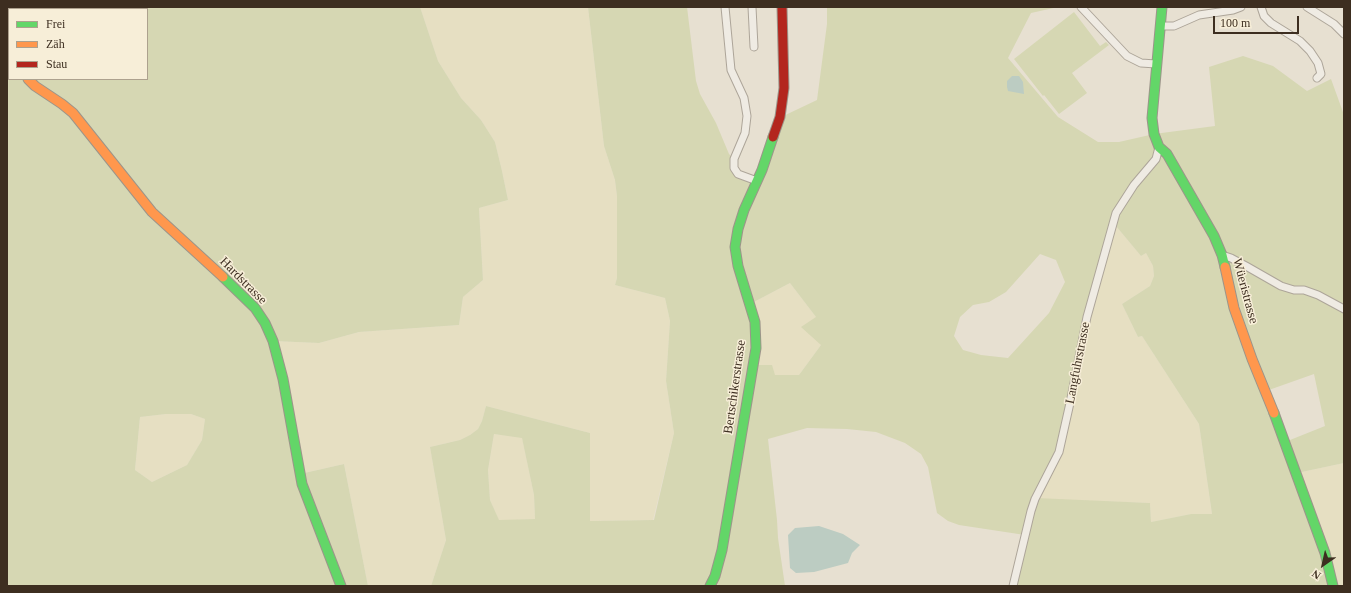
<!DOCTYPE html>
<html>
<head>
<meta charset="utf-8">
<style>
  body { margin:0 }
  #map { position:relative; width:1351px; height:593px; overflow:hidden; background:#e7e0d1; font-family:"Times New Roman",serif }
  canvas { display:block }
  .frame { position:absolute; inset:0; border:8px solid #3d2e20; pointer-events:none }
  .legend { position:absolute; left:8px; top:8px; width:140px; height:72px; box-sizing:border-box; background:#f7eed8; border:1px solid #ada18e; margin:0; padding:5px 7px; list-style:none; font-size:12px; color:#3d2e20 }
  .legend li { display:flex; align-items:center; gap:8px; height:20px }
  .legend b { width:20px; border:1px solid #ada18e }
  .north { position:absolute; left:1303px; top:545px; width:40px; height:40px; -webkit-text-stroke:3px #f7eed8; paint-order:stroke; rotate:214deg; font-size:11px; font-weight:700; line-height:16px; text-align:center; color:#3d2e20 }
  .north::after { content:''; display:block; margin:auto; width:14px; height:18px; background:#3d2e20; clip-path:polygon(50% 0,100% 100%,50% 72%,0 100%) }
  .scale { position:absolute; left:1213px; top:16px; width:86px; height:18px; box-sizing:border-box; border:2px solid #3d2e20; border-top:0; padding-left:5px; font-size:12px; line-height:14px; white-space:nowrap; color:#3d2e20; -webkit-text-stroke:3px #f7eed8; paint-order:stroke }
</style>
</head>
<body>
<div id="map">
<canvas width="1351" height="593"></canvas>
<div class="frame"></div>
<ul class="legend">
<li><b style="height:5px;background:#63d668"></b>Frei</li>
<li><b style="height:5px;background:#ff974d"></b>Zäh</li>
<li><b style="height:5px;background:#b3261e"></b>Stau</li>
</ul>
<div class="north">N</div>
<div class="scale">100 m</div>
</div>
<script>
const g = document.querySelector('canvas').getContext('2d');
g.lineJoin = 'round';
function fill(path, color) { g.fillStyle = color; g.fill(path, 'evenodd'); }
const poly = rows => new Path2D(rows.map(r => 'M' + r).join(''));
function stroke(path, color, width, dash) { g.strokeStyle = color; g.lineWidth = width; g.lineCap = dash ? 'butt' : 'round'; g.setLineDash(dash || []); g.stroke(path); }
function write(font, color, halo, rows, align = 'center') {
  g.font = font + ' "Times New Roman",serif'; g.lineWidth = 3; g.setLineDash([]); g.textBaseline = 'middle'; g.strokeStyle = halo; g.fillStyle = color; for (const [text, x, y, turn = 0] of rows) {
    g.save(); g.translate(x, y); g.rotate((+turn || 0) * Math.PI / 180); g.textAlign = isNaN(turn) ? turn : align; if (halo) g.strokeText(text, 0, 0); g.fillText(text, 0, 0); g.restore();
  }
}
fill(poly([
  [420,7,588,7,604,146,615,180,617,196,617,278,615,285,665,298,670,321,666,381,674,433,653,520,590,521,590,433,486,406,482,421,478,429,470,435,460,440,430,447,446,540,431,586,368,586,344,464,300,474,273,341,319,343,359,332,459,325,463,297,483,280,479,208,508,200,502,171,495,142,481,120,461,98,438,61],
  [1113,225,1116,226,1141,256,1146,253,1153,266,1154,276,1150,286,1122,304,1138,337,1142,336,1199,424,1212,514,1191,514,1151,522,1150,503,1035,499,1079,357],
  [790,283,816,317,821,345,799,375,774,375,754,365,750,304],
  [166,414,191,414,205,419,202,440,187,465,152,482,135,470,140,417],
  [494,434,522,437,534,495,535,519,499,521,490,500,488,470],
  [1344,463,1344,586,1333,586,1297,473]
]), '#e6dfc2');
fill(poly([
  [7,7,420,7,438,61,461,98,481,120,495,142,502,171,508,200,479,208,483,280,463,297,459,325,359,332,319,343,273,341,300,474,344,464,368,586,7,586],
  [9,9,147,9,147,79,9,79],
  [166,414,191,414,205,419,202,440,187,465,152,482,135,470,140,417],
  [588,7,687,7,696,81,700,94,716,123,729,154,734,159,734,168,757,181,777,119,817,100,827,24,827,7,1058,7,1031,13,1008,58,1058,117,1098,142,1119,142,1154,134,1215,126,1209,67,1243,56,1273,66,1307,91,1331,79,1344,115,1344,463,1297,473,1333,586,1013,586,1025,535,959,525,948,521,937,513,928,467,921,454,905,443,876,432,847,429,807,428,768,439,777,520,778,538,785,586,431,586,446,540,430,447,460,440,470,435,478,429,482,421,486,406,590,433,590,521,654,520,674,433,666,381,670,321,665,298,615,285,617,278,617,196,615,180,604,146],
  [1113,225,1116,226,1141,256,1146,253,1153,266,1154,276,1150,286,1122,304,1138,337,1142,336,1199,424,1212,514,1191,514,1151,522,1150,503,1036,498,1059,452,1087,317],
  [1040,254,1056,260,1065,282,1049,313,1008,358,981,355,963,350,954,336,960,317,973,305,989,302,1006,292],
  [790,283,816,317,801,327,821,345,799,375,775,375,772,365,754,365,750,304],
  [1314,374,1325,426,1285,442,1266,391],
  [494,434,522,438,534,495,535,519,499,520,490,500,488,470],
  [1074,12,1100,46,1106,42,1109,45,1072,73,1087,93,1059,114,1044,95,1043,96,1014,59]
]), '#d6d7b3');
fill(poly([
  [1012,76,1019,76,1023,82,1024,94,1008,91,1007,87,1007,81],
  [819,526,843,534,860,545,852,553,848,563,814,572,796,573,790,568,788,535,795,528]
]), '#bcccc2');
const street = poly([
  [725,7,731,70,744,98,747,116,745,133,734,159,734,168,738,174,757,181],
  [752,7,754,47],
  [1081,7,1127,56,1141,63,1156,64],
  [1261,7,1264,16,1271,23,1300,41,1310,51,1318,63,1321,74,1317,78],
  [1307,7,1334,24,1344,34],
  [1160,26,1174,26,1199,15,1233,10,1241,7],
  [7,57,9,59],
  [1222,255,1231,258,1246,266,1281,286,1294,290,1304,290,1318,295,1344,309],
  [1013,586,1031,511,1035,499,1059,452,1070,403,1087,317,1116,213,1134,185,1156,159,1159,147]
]);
const fast = poly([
  [1162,7,1152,118,1154,134,1159,147,1167,154,1214,236,1222,255,1225,267],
  [223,277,255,308,265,323,273,341,283,379,302,484,341,586],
  [1274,413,1325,553,1333,586],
  [710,586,715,576,722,550,756,348,755,322,738,266,735,247,738,229,744,210,762,170,773,137]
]);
const slow = poly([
  [28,79,35,86,62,104,73,113,152,212,223,277],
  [1225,267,1234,308,1252,359,1274,413]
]);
const jam = poly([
  [773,137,780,117,784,88,782,7]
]);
stroke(street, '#ada599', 9);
stroke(fast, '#9c958a', 11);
stroke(slow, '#9c958a', 11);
stroke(jam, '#9c958a', 11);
stroke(street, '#efebe3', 7);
stroke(fast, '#63d668', 9);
stroke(slow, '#ff974d', 9);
stroke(jam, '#b3261e', 9);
write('13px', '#3d2e20', '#f7eed8', [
  ["Hardstrasse",243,281,45],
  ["Wüeristrasse",1245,291,75],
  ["Langfuhrstrasse",1078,363,-79],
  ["Bertschikerstrasse",735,387,-82]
]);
</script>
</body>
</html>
